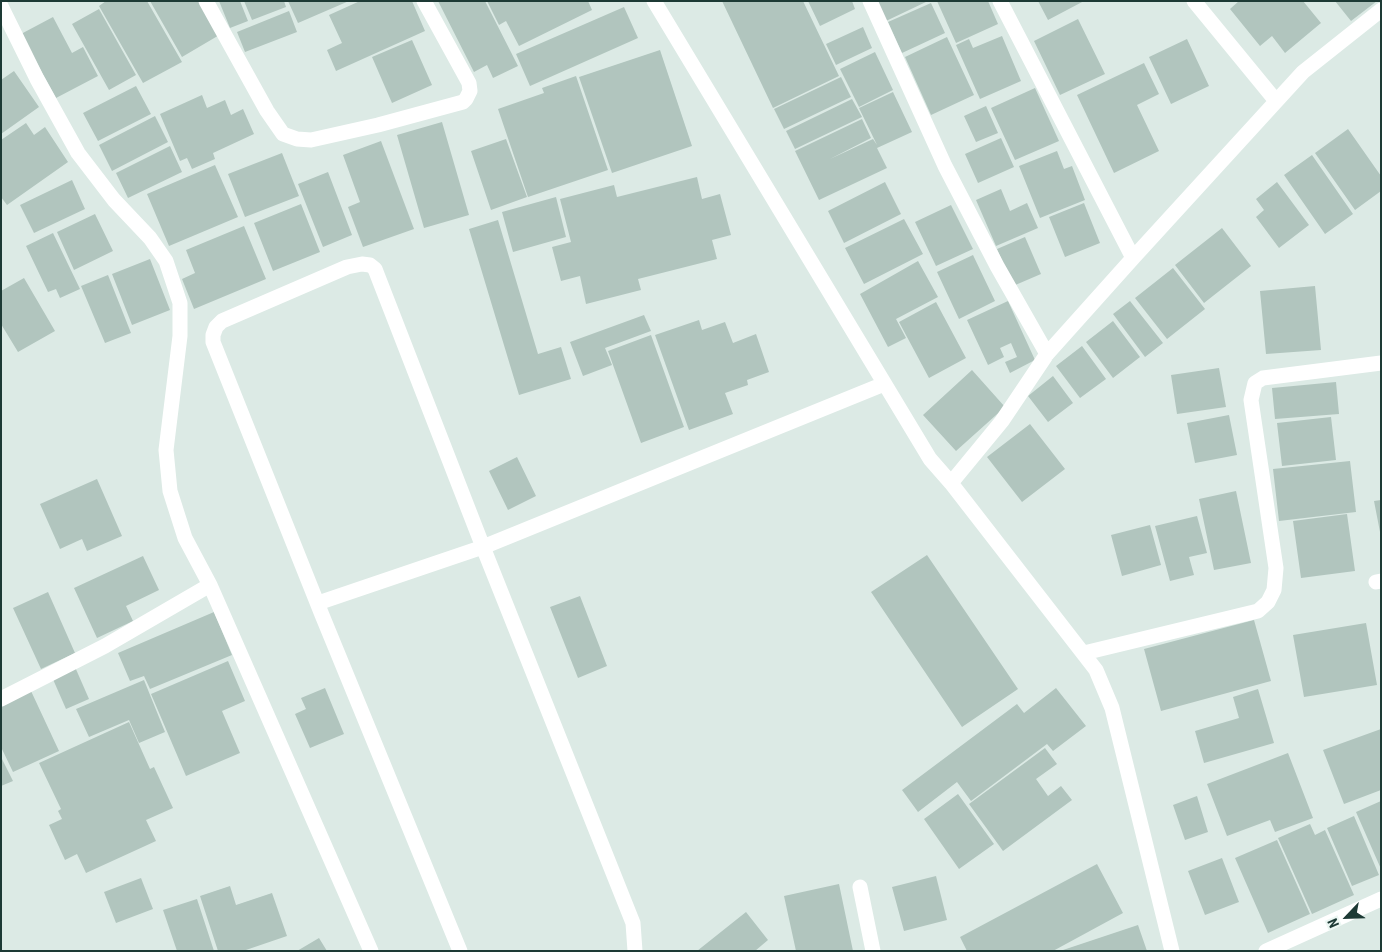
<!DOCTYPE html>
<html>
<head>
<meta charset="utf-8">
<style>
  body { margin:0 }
  #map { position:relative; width:1382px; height:952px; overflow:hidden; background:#dceae5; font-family:"Roboto Condensed",sans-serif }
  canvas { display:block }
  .frame { position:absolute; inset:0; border:2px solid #1d3a35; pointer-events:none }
  .north { position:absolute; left:1322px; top:892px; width:50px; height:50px; -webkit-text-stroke:4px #ecf7f3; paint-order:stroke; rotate:246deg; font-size:14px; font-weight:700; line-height:20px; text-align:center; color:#1d3a35 }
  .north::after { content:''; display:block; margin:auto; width:18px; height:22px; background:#1d3a35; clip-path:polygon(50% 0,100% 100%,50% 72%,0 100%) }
</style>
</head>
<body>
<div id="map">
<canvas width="1382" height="952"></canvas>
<div class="frame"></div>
<div class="north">N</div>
</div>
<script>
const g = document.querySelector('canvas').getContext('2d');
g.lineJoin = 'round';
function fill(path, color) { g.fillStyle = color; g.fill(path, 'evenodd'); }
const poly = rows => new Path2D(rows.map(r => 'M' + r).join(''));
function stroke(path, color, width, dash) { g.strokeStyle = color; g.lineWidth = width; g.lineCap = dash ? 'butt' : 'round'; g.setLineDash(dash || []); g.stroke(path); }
fill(poly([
  [106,1,147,1,182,62,143,83,99,6],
  [150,1,203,1,221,34,182,57],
  [219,1,240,1,248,21,230,28],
  [244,1,284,1,286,7,252,20],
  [288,1,349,1,298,23],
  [360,1,412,1,425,31,336,71,327,50,342,43,329,15],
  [438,1,485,1,518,66,493,78,487,65,474,72],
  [487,1,588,1,592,10,519,46,506,21,499,25],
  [722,1,803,1,839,76,773,108],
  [808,1,852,1,855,9,820,26],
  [876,1,928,1,886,21],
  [937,1,988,1,998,24,956,43],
  [1038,1,1084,1,1048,20],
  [1239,1,1303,1,1321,23,1285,53,1272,36,1260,46,1230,9],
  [1335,1,1377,1,1351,21],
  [931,3,945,33,902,53,888,22],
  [624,7,638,38,530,86,516,54],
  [99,9,136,75,109,90,72,24],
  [289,11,297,32,245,52,237,32],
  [53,17,72,53,83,47,98,76,56,98,21,34],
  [1078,19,1105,74,1060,95,1034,41],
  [863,27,872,48,836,65,826,44],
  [1002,36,1021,81,980,99,956,45,969,39,973,48],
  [947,37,974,95,931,115,905,57],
  [1187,39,1209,86,1171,104,1149,57],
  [412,40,432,85,392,103,372,57],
  [660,50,692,146,612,173,579,77],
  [875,52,893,90,859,107,840,69],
  [1144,63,1159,94,1137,105,1159,151,1114,173,1077,95],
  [14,71,39,107,1,134,1,80],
  [576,76,608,170,528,197,498,109,544,93,542,88],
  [841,77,851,97,784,129,774,109],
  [136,86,151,114,98,141,83,113],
  [1035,88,1059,141,1015,160,991,108],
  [893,92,912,132,877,148,887,168,819,200,795,151,862,119,871,138,830,159,873,139,877,145,859,108],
  [202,95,207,108,225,100,231,115,243,109,254,134,213,153,215,159,192,169,187,158,180,161,160,114],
  [852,99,862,117,795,149,786,131],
  [986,106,998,133,976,142,964,116],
  [155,116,168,142,112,171,99,145],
  [442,122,469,215,424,228,397,135],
  [26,123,34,135,45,127,68,162,7,205,1,197,1,140],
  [1348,129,1381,176,1381,191,1355,210,1315,153],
  [1001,138,1014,167,978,183,965,154],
  [506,139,527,197,491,210,471,151],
  [381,141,414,229,363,247,348,207,360,202,343,155],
  [170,146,182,172,128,198,116,173],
  [1057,151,1064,169,1072,166,1085,200,1040,218,1019,166],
  [282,153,299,196,245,217,228,174],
  [1312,155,1353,214,1325,234,1284,175],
  [215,165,238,217,169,246,147,194],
  [328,172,352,235,323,247,298,184],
  [697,177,702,199,720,194,731,235,712,240,717,259,638,279,641,290,586,304,580,276,561,281,552,247,571,242,560,199,614,185,617,197],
  [72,180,85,209,34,233,20,205],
  [885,182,901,214,844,243,828,211],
  [1277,182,1309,225,1279,248,1256,217,1264,210,1256,199],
  [1001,189,1010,211,1027,203,1038,228,996,246,976,200],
  [556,197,566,237,513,252,502,212],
  [1084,203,1100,243,1065,257,1049,217],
  [301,204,320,252,273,271,254,223],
  [951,205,973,249,936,266,915,222],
  [95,214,113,251,74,270,57,232],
  [904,219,923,254,864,284,845,248],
  [498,220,538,354,561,347,571,379,519,395,469,229],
  [244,226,266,279,194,309,182,279,195,273,186,250],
  [1222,228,1251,266,1204,303,1175,265],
  [53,233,80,289,60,298,56,289,48,292,26,246],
  [1025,237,1041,274,1013,286,997,249],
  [973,255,995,301,959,319,937,272],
  [150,259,170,310,132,325,112,274],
  [918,261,938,297,896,319,906,338,888,347,860,294],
  [1173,268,1205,309,1167,339,1135,298],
  [108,275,131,333,105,343,81,286],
  [24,278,55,331,18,352,1,324,1,291],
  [1315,286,1321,350,1266,354,1260,291],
  [1008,301,1035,360,1010,373,1005,362,1017,357,1011,343,1000,348,1004,357,988,365,967,320],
  [1130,301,1163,343,1145,357,1113,314],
  [936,302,966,358,929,378,899,322],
  [644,315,651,331,605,348,612,365,583,376,570,342],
  [699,320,702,330,725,322,733,343,756,334,769,372,747,380,748,385,725,393,733,414,689,430,655,335],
  [1113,321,1140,357,1113,378,1086,342],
  [651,335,684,427,641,443,608,351],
  [1082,346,1106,379,1080,398,1056,366],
  [1219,368,1226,407,1177,414,1171,375],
  [972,370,1005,407,956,451,923,415],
  [1053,376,1073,403,1048,422,1028,396],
  [1336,382,1339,414,1275,419,1272,388],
  [1229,415,1237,455,1195,463,1187,423],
  [1331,417,1336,460,1282,466,1277,423],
  [1030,424,1065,469,1022,502,987,457],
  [517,457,536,496,508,510,489,471],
  [1350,461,1356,512,1279,521,1273,469],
  [97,479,122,536,87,551,82,539,60,549,40,504],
  [1236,491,1251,563,1214,570,1199,499],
  [1381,500,1381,532,1380,532,1374,501],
  [1347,514,1355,571,1301,578,1293,521],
  [1197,516,1207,553,1189,557,1194,575,1170,581,1155,526],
  [1150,525,1161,565,1122,576,1111,535],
  [927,555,1018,689,962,727,871,592],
  [143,556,159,590,126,606,133,621,97,638,74,588],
  [48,592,75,653,41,669,13,608],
  [580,596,607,666,578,678,550,607],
  [214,612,232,655,150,689,144,676,130,681,118,653],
  [1254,620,1271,681,1161,711,1144,649],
  [1366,623,1377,685,1304,697,1293,635],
  [228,661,245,701,222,711,240,753,186,776,151,694],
  [75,667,89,699,66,709,52,677],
  [144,680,165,732,139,743,129,720,89,737,76,709],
  [325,688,344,734,310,748,295,714,306,709,301,698],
  [1056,688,1086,726,1053,751,1047,744,971,801,957,782,918,812,902,790,1017,704,1024,713],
  [1258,689,1274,743,1204,763,1195,731,1239,718,1233,697],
  [31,691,59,751,13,772,1,747,1,705],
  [129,722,150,769,154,767,173,808,146,820,156,841,86,873,77,854,65,860,49,825,62,819,58,811,61,809,39,763],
  [1381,729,1381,790,1344,804,1323,750],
  [1045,748,1057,764,1036,779,1048,796,1061,786,1072,800,1003,851,969,804],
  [1288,753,1313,818,1275,832,1270,820,1227,836,1207,784],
  [1,757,13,781,1,786],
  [958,794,994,844,959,869,924,819],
  [1197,796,1208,832,1185,840,1173,805],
  [1381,801,1381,869,1356,812],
  [1354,816,1379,875,1352,886,1327,828],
  [1310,824,1315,835,1325,830,1354,895,1312,914,1278,838],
  [1277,840,1310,914,1268,933,1235,858],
  [1222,858,1239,902,1205,915,1188,871],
  [1097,864,1123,913,1053,951,967,951,960,937],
  [936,876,947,920,904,931,892,887],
  [141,878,153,909,116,923,104,892],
  [839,884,853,951,796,951,784,896],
  [230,886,236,905,272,893,287,936,243,951,218,951,200,896],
  [197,899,214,951,177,951,163,910],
  [746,912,768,940,755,951,697,951],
  [1138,925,1147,951,1063,951,1063,950],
  [319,938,327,951,297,951]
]), '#b1c5be');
stroke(poly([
  [206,1,267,111,283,134,297,139,311,140,378,125,463,102,466,99,470,91,469,83,424,1],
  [654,1,930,459,951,483,1096,670,1112,708,1172,951],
  [870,1,945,166,997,266,1047,354],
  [1000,1,1133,258],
  [1194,1,1276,101],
  [1,6,37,79,78,153,114,200,150,238,166,261,180,303,180,336,166,450,170,491,185,538,210,585,371,951],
  [951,483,1002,421,1047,354,1133,258,1303,72,1381,10],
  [1376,582,1381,581],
  [318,603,483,547,884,384],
  [1084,653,1258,611,1268,602,1274,590,1276,568,1251,400,1255,383,1263,378,1381,363],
  [1,699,105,646,210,585],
  [860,887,873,951],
  [460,951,322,615,213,342,213,335,216,327,222,321,347,267,362,264,370,265,375,269,483,547,633,923,635,951],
  [1266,951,1381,899]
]), '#fff', 15);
</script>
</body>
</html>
